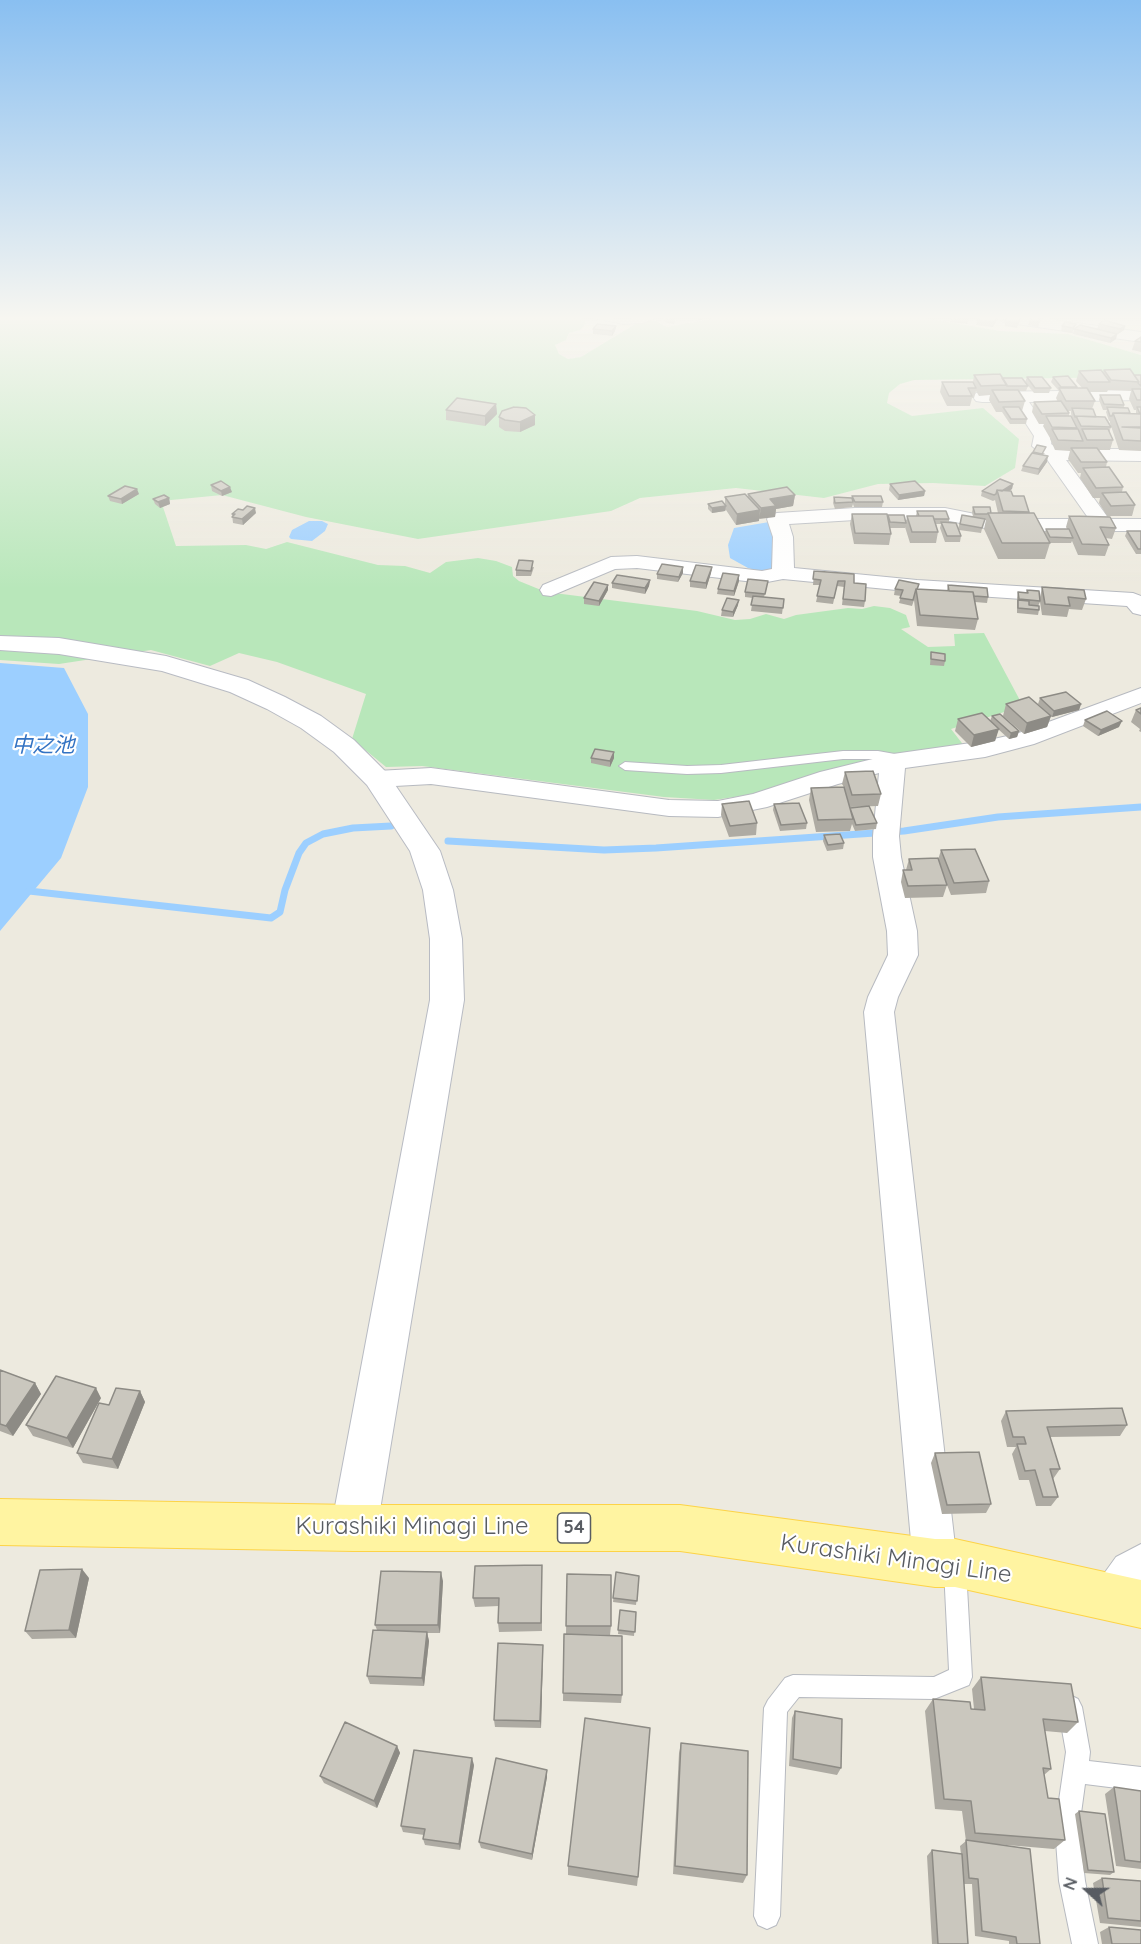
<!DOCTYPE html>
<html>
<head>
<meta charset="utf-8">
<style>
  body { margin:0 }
  #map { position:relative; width:1141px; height:1944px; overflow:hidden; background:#edeadf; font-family:Quicksand,sans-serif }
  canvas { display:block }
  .north { position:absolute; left:1057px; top:1860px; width:60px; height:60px; -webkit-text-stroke:4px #fff; paint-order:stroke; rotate:291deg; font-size:16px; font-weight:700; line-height:24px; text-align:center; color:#585c62 }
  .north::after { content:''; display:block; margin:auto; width:21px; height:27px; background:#585c62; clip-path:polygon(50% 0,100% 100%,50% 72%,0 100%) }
</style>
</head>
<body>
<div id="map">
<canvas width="1141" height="1944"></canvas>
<div class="north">N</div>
</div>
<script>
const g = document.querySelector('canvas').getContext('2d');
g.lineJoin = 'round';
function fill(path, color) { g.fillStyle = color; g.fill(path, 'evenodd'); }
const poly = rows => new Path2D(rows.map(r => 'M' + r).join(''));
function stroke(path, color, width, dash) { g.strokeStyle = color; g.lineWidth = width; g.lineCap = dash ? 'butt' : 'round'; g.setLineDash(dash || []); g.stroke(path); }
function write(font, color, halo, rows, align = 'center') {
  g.font = font + ' Quicksand,"Noto Sans JP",sans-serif'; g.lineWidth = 4.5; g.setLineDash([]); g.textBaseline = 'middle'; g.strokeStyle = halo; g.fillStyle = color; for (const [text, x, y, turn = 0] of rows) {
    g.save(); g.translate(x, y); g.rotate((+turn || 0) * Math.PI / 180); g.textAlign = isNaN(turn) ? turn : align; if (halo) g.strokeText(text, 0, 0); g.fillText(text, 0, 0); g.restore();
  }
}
fill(poly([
  [0,317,584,317,586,323,580,330,569,333,566,340,555,345,559,354,568,359,581,357,637,323,654,320,667,327,711,319,711,317,920,317,1000,331,1068,334,1141,355,1141,377,914,380,900,384,889,393,887,403,912,416,983,408,1019,439,1015,468,985,486,933,483,878,484,824,498,736,488,640,498,611,511,418,539,306,517,222,495,161,501,176,546,246,545,266,549,287,542,378,565,405,566,430,573,446,562,478,558,496,561,512,567,513,576,519,581,546,592,697,611,735,620,750,619,766,614,784,619,796,615,848,608,862,609,874,606,890,608,906,615,910,627,901,629,928,647,955,646,954,634,984,633,1023,706,951,729,965,747,924,752,822,771,761,793,714,800,664,797,422,766,386,767,352,739,366,694,277,662,239,653,210,666,151,650,59,664,0,660]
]), '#b8e7ba');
fill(poly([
  [309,521,322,521,328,524,325,531,312,541,291,539,289,537,292,530],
  [769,522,776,524,776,572,766,573,748,568,730,558,728,545,734,528],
  [0,663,64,668,88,714,88,787,61,858,0,931]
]), '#9ccfff');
stroke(poly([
  [448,841,604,850,656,848,904,831,998,817,1141,807],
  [29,891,271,918,280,912,285,890,299,853,306,843,323,834,353,828,391,826]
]), '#9ccfff', 7);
const lane = poly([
  [590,317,623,320,657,317,643,323,623,324,590,317],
  [843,751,878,751,906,756,908,759,902,763,878,759,843,759,721,773,687,774,625,770,619,766,625,762,687,766,721,765,843,751],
  [955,1558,963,1561,966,1569,972,1677,969,1685,934,1699,799,1697,787,1712,780,1916,776,1925,767,1929,758,1925,754,1916,764,1708,768,1700,785,1678,793,1675,934,1677,949,1670,944,1569,947,1561,955,1558],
  [1070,1695,1078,1699,1082,1707,1090,1752,1089,1761,1141,1767,1141,1791,1085,1784,1079,1828,1085,1881,1098,1944,1072,1944,1059,1881,1055,1828,1066,1752,1058,1707,1062,1699,1070,1695]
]);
const street = poly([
  [995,317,1034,317,1141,332,1141,342,1003,322,995,317],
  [1141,390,1141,400,1029,402,1052,436,1051,444,1058,449,1141,449,1141,461,1066,460,1109,519,1141,519,1141,531,1000,531,945,520,855,520,789,524,793,537,794,568,917,580,1133,593,1141,596,1141,615,1133,613,1127,606,917,592,783,579,762,583,637,568,615,569,551,596,543,595,540,590,543,585,611,557,637,556,762,571,772,569,773,537,767,519,770,515,777,513,855,508,945,508,1000,519,1089,519,1046,458,1032,446,1034,436,1012,402,982,402,976,401,973,397,976,393,982,392,1141,390],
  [1141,688,1141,703,1034,744,985,757,905,768,899,836,901,857,917,931,918,955,898,997,894,1012,957,1563,950,1578,935,1585,920,1578,913,1563,864,1012,868,997,888,955,887,931,873,857,873,836,879,773,838,784,767,807,718,817,669,816,431,784,377,787,368,785,364,779,368,773,377,771,431,768,669,800,718,801,753,794,820,772,893,754,985,741,1016,734,1141,688],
  [1141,1544,1141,1596,1130,1614,1114,1620,1098,1614,1092,1598,1098,1582,1116,1557,1141,1544]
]);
const secondary = poly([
  [0,636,59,638,166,656,248,680,285,697,321,716,354,740,387,773,440,851,453,890,462,939,464,1000,377,1528,370,1544,354,1551,338,1544,331,1528,430,1000,430,939,423,890,410,851,367,785,334,752,301,728,267,709,230,692,162,671,59,654,0,650,0,636]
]);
const primary = poly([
  [0,1499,354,1505,680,1505,935,1539,955,1539,1141,1580,1141,1628,955,1587,935,1587,680,1551,354,1551,0,1545,0,1499]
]);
stroke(lane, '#b7bac0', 2);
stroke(street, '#b7bac0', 2);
stroke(secondary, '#b8bbc3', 2);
stroke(primary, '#fdd347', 2);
fill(lane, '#fff');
fill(street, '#fff');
fill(secondary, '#fff');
fill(primary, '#fff4a1');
fill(poly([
  [661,317,676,317,675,322,674,324,667,323],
  [951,317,969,317,967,324,950,322],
  [1003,317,1021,317,1017,328,1005,326,1005,322,1002,321],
  [1025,317,1044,317,1044,319,1041,319,1038,327,1028,325,1031,318],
  [977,320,996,322,993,327,976,325],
  [1076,324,1074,329,1072,333,1061,331,1062,326],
  [1099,324,1124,330,1118,334,1097,329],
  [616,326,615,331,612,336,593,334,593,329],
  [1074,329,1117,334,1116,339,1110,343,1073,334],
  [1141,337,1141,352,1132,350,1135,341],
  [1104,370,1134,375,1141,375,1141,451,1119,450,1110,423,1110,421,1109,421,1106,412,1107,410,1103,410,1099,400,1100,395,1124,405,1124,408,1130,413,1136,414,1136,410,1134,410,1129,399,1131,391,1108,390,1107,392,1089,392,1095,401,1092,409,1096,417,1111,427,1109,433,1113,440,1110,450,1099,450,1107,462,1106,467,1123,487,1122,492,1135,505,1132,516,1107,516,1099,503,1100,498,1093,498,1080,478,1081,473,1078,473,1068,459,1070,451,1055,450,1050,439,1050,438,1043,426,1044,424,1039,424,1032,412,1034,402,1058,402,1056,398,1059,391,1051,382,1053,377,1077,387,1077,388,1082,388,1076,381,1079,371,1103,372],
  [1068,411,1071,411,1071,413,1072,419,1069,416,1069,413],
  [974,375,1002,378,1028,386,1026,391,1019,391,1025,401,1022,411,1027,419,1026,424,1010,424,1002,412,996,412,989,400,990,395,979,396,976,391,974,398,972,398,970,406,947,406,940,392,942,382,973,382],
  [1027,377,1051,388,1049,393,1034,393,1025,382],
  [496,404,497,414,485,426,446,420,446,410],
  [535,415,535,425,520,432,505,431,499,427,499,417],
  [1033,452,1045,453,1043,455,1047,462,1038,475,1021,471,1023,466],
  [890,484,925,491,924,496,898,500,889,490],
  [1013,484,1012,489,1009,491,1013,496,1029,512,1028,513,1045,533,1046,529,1067,529,1066,527,1069,516,1116,528,1112,539,1106,538,1109,545,1105,556,1078,555,1072,541,1071,543,1050,543,1045,559,998,559,984,529,986,520,984,520,981,533,959,530,961,536,960,542,945,542,940,528,941,524,936,524,938,532,936,543,910,543,905,527,905,528,890,528,891,534,889,545,854,544,850,524,852,514,888,518,888,515,906,522,907,516,916,516,917,511,949,519,949,523,958,529,962,515,973,517,972,512,973,507,991,513,998,513,995,500,993,501,981,496,982,491],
  [211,485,232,492,222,496,212,491],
  [139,494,122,504,110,501,108,496],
  [748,494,795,495,793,506,776,509,775,517,759,518,759,521,736,525,726,510,725,511,712,513,708,509,708,504,725,504,725,497,748,497],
  [852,496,883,502,882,507,854,507,853,504,852,507,835,509,833,503,834,497,852,498],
  [169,498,170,504,160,508,155,504,153,499],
  [256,513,243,525,233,523,232,514],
  [1127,531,1141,531,1141,554,1136,554,1125,536],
  [534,567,531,576,516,576,516,570],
  [683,567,683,573,678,582,657,579,657,574],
  [712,567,711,573,706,589,690,587,690,581],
  [814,571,854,583,865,601,864,607,842,605,844,587,837,586,833,604,816,602,820,585,813,585],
  [650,580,649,586,645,594,612,588,612,583],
  [739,581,734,596,717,594,718,589],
  [919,584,918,589,947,591,948,585,988,597,987,603,975,602,978,619,975,630,917,626,914,600,912,606,899,603,901,596,894,595,895,589],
  [767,587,764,597,784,599,782,614,751,611,753,598,745,597,745,592],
  [1042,587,1086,599,1082,610,1069,609,1067,617,1042,615,1040,602,1038,606,1039,610,1038,615,1017,613,1017,598,1018,592,1026,593,1027,590,1040,597],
  [608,590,599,606,584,604,584,598],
  [738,605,733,617,721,616,722,610],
  [931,652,945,661,944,666,930,665],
  [1040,698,1081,704,1079,710,1052,717,1051,716,1047,727,1024,734,1003,716,1006,704,1049,714,1038,704],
  [1141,708,1141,732,1139,731,1140,729,1131,722,1136,710],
  [992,716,1019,731,1017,737,1009,739,998,729,995,741,971,747,955,731,958,719,990,721],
  [1085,720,1119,727,1098,736,1083,726],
  [614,752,614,758,610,767,591,763,591,758],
  [845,772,881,794,878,806,850,807,850,808,877,823,876,829,855,831,852,824,850,831,816,832,809,800,811,788,844,787,842,784],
  [722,804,757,823,756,835,729,837,721,815],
  [774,804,807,823,806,829,780,831,773,810],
  [824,835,844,843,843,849,827,851,823,841],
  [941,850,989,881,986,893,951,895,947,885,943,897,905,898,901,882,903,870,906,870,909,859,938,860],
  [0,1370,35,1383,41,1394,13,1436,0,1431],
  [140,1391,145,1402,118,1469,83,1463,77,1453,109,1405],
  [101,1398,73,1448,33,1436,26,1425],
  [1006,1411,1127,1425,1120,1436,1050,1437,1060,1469,1053,1479,1058,1497,1051,1506,1036,1506,1029,1480,1019,1480,1012,1454,1016,1447,1007,1447,1001,1421],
  [935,1453,991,1504,986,1513,942,1514,931,1463],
  [542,1565,542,1631,499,1632,498,1623,499,1606,475,1607,473,1598],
  [616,1572,639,1576,636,1605,613,1602],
  [567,1574,611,1626,610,1635,573,1634,622,1695,621,1703,563,1701,564,1634,566,1634],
  [89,1578,76,1638,32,1639,25,1631],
  [443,1581,440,1633,427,1633,429,1641,424,1686,370,1684,367,1676,377,1630,375,1625],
  [620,1610,636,1612,634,1636,618,1634],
  [543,1645,541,1728,495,1727,494,1720],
  [981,1677,1078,1722,1067,1733,1045,1731,1051,1769,1044,1775,1048,1798,1065,1840,1054,1849,995,1844,1040,1944,1009,1944,1009,1941,975,1936,972,1884,964,1884,968,1944,932,1944,927,1856,932,1850,961,1854,960,1846,966,1841,962,1811,935,1809,925,1711,933,1699,974,1709,972,1689],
  [795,1711,841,1768,837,1775,789,1766,792,1718],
  [681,1743,747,1875,743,1883,673,1874,679,1753],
  [397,1746,400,1753,377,1808,324,1783,320,1776],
  [474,1765,460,1850,425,1845,423,1839,424,1835,403,1832,401,1826],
  [547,1770,547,1777,532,1860,481,1848,479,1842],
  [1114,1787,1141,1791,1141,1869,1116,1866,1105,1794],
  [1079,1811,1114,1872,1110,1875,1084,1873,1075,1814],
  [568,1866,638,1877,637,1886,568,1875],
  [1102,1878,1141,1881,1141,1927,1100,1923,1093,1883],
  [1109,1927,1141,1944,1102,1944,1100,1932]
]), '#aeaba3');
fill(poly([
  [698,317,708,317,708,319,698,320],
  [616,326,615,331,612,336,612,331],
  [1125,326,1124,330,1118,334,1120,329],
  [1117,334,1116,339,1110,343,1111,338],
  [496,404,497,414,485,426,485,416],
  [535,415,535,425,520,432,520,422],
  [1048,456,1047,462,1038,475,1039,469],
  [1013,484,1012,489,999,497,998,493],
  [230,487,232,492,222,496,221,491],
  [137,489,139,494,122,504,121,499],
  [925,491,924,496,898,500,899,495],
  [795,495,793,506,776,509,775,517,759,519,761,508,770,499],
  [169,498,170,504,160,508,158,502],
  [726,506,725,511,712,513,712,508],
  [255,508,256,513,243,525,242,519],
  [760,510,759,521,736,525,737,514],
  [683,567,683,573,678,582,679,577],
  [712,567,711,573,706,589,706,583],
  [739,575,739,581,734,596,734,591],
  [650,580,649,586,645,594,645,588],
  [608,585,608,590,599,606,599,601],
  [739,600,738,605,733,617,733,612],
  [1081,704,1079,710,1052,717,1054,711],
  [1051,716,1047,727,1024,734,1027,723],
  [1122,721,1119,727,1098,736,1101,730],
  [999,729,995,741,971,747,974,735],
  [1019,731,1017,737,1009,739,1011,733],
  [614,752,614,758,610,767,610,761],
  [35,1383,41,1394,13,1436,6,1426],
  [96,1388,101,1398,73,1448,67,1438],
  [140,1391,145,1402,118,1469,112,1459],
  [82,1569,89,1578,76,1638,69,1630],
  [441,1572,443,1581,440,1633,438,1625],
  [427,1632,429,1641,424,1686,422,1678],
  [543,1645,543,1653,541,1728,540,1721],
  [397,1746,400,1753,377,1808,374,1801],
  [472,1758,474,1765,460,1850,459,1844],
  [547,1770,547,1777,532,1860,532,1854]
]), '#8d8b85');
const building = poly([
  [666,317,676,317,674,319,666,317],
  [951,317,969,317,968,319,951,317],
  [978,317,997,317,994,322,977,320,978,317],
  [1004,317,1021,317,1018,323,1006,321,1007,317,1004,317],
  [1032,317,1041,318,1039,322,1030,321,1032,317],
  [1104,320,1125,326,1120,329,1099,324,1104,320],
  [1065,322,1076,324,1073,328,1062,326,1065,322],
  [597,324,616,326,612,331,593,329,597,324],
  [1080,325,1117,334,1111,338,1074,329,1080,325],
  [1141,337,1141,342,1135,341,1141,337],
  [1130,369,1139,382,1111,380,1104,370,1130,369],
  [1101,370,1110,382,1088,382,1079,371,1101,370],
  [1000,374,1007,385,981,386,974,375,1000,374],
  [1134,375,1141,375,1141,386,1138,383,1139,382,1134,375],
  [1068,376,1077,387,1061,387,1053,377,1068,376],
  [1027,377,1042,377,1051,388,1035,388,1027,377],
  [1002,378,1022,378,1028,386,1007,386,1002,378],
  [942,382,973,382,976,388,968,388,972,396,949,396,942,382],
  [1059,388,1087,388,1095,401,1066,401,1059,388],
  [1132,389,1141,389,1141,400,1137,400,1132,389],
  [992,390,1018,390,1025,401,999,402,992,390],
  [1100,395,1120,395,1124,405,1104,404,1100,395],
  [457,398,496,404,485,416,446,410,457,398],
  [1061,401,1069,413,1042,414,1034,402,1061,401],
  [514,407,526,408,535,415,520,422,505,420,499,417,502,411,514,407],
  [1003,407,1019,407,1027,419,1011,419,1003,407],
  [1107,407,1128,408,1130,413,1113,413,1112,416,1110,416,1107,407],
  [1137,407,1141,407,1141,414,1140,414,1137,407],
  [1072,408,1093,409,1096,417,1076,416,1077,417,1075,417,1072,408],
  [1113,413,1141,414,1141,427,1122,427,1141,428,1141,441,1123,440,1113,413],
  [1046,416,1071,416,1077,428,1052,427,1046,416],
  [1076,416,1105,417,1111,427,1081,426,1076,416],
  [1052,429,1078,429,1083,441,1058,440,1052,429],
  [1082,429,1108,429,1113,440,1087,440,1082,429],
  [1037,445,1046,447,1042,454,1033,452,1037,445],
  [1071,448,1097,448,1107,462,1081,462,1071,448],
  [1032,453,1048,456,1039,469,1023,466,1032,453],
  [1109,467,1123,487,1096,488,1083,468,1109,467],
  [1000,479,1013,484,1002,491,997,490,996,494,994,495,982,491,1000,479],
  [221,481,230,487,221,491,211,485,221,481],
  [915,481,925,491,899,495,890,484,915,481],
  [125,486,137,489,121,499,108,496,125,486],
  [787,487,795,495,770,499,776,506,761,508,748,494,787,487],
  [997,490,1011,491,1013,496,1024,496,1029,512,1003,511,997,490],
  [1126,492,1135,505,1111,506,1102,493,1126,492],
  [745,494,760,510,737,514,725,497,745,494],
  [164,495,169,498,158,502,153,499,164,495],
  [852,496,881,496,883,502,855,502,852,496],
  [834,497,852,498,853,502,835,503,834,497],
  [722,501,726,506,712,508,708,504,722,501],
  [247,506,255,508,242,519,232,517,235,514,232,514,238,509,243,510,247,506],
  [973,507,990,507,991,513,988,513,987,514,975,514,973,507],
  [917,511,946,511,949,519,934,519,933,516,919,516,917,511],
  [988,513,1034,513,1050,543,1002,543,988,513],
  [852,514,887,514,891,534,855,533,852,514],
  [888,515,904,515,906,523,890,522,888,515],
  [962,515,985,519,982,528,960,524,962,515],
  [907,516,933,516,938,532,912,532,907,516],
  [1069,516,1110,517,1116,528,1100,527,1109,545,1082,544,1069,516],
  [941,522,956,523,961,536,947,536,941,522],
  [1046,529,1069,529,1073,538,1050,537,1046,529],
  [1127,531,1141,531,1141,549,1138,549,1127,531],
  [519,560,533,561,531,571,516,570,519,560],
  [662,564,683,567,679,577,657,574,662,564],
  [696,565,712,567,706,583,690,581,696,565],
  [814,571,854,574,854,583,866,584,865,601,843,599,845,581,838,581,834,598,817,596,821,580,813,579,814,571],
  [723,573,739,575,734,591,718,589,723,573],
  [617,575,650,580,645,588,612,583,617,575],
  [748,579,768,581,765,594,745,592,748,579],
  [899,580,919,584,917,589,916,589,913,600,900,598,903,590,895,589,899,580],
  [594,582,608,585,599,601,584,598,594,582],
  [948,585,987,588,988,597,974,596,973,592,949,591,948,585],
  [1042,587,1084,590,1086,599,1068,597,1070,606,1045,604,1042,587],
  [916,589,973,592,978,619,920,615,916,589],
  [1027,590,1039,591,1040,601,1019,599,1018,592,1028,593,1027,590],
  [753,596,784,599,783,608,751,605,753,596],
  [727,598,739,600,733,612,722,610,727,598],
  [1018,600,1029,601,1029,605,1039,606,1039,610,1018,608,1018,600],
  [931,652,945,654,945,661,931,659,931,652],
  [1066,692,1081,704,1054,711,1040,698,1066,692],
  [1029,697,1051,716,1027,723,1006,704,1029,697],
  [1141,708,1141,714,1136,710,1141,708],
  [1107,711,1122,721,1101,730,1085,720,1107,711],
  [982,713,999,729,974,735,958,719,982,713],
  [1000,714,1019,731,1011,733,992,716,1000,714],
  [595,749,614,752,610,761,591,758,595,749],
  [873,771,881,794,852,795,845,772,873,771],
  [844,787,853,819,818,820,811,788,844,787],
  [749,801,757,823,730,826,722,804,749,801],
  [799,803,807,823,781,825,774,804,799,803],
  [869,806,877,823,856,825,850,808,869,806],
  [840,834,844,843,828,845,824,835,840,834],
  [975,849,989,881,954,883,941,850,975,849],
  [938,858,947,885,908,886,903,870,912,870,909,859,938,858],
  [0,1370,35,1383,6,1426,0,1424,0,1370],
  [56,1376,96,1388,67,1438,26,1425,56,1376],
  [116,1388,140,1391,112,1459,77,1453,99,1403,109,1405,116,1388],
  [1122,1408,1127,1425,1047,1427,1060,1469,1050,1469,1058,1497,1043,1497,1035,1470,1025,1471,1017,1444,1026,1444,1024,1437,1013,1437,1006,1411,1122,1408],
  [979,1452,991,1504,947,1505,935,1453,979,1452],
  [542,1565,541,1623,498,1623,499,1598,473,1598,475,1566,542,1565],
  [82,1569,69,1630,25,1631,40,1570,82,1569],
  [381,1571,441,1572,438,1625,375,1625,381,1571],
  [616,1572,639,1576,637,1601,613,1598,616,1572],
  [567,1574,611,1575,611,1626,566,1626,567,1574],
  [620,1610,636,1612,635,1632,618,1630,620,1610],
  [373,1630,427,1632,422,1678,367,1676,373,1630],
  [564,1634,622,1636,622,1695,563,1693,564,1634],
  [498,1643,543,1645,540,1721,494,1720,498,1643],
  [981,1677,1071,1684,1078,1722,1043,1719,1051,1769,1043,1768,1048,1798,1059,1799,1065,1840,975,1833,971,1801,944,1799,933,1699,970,1702,971,1709,985,1710,981,1677],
  [795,1711,842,1719,841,1768,793,1759,795,1711],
  [585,1718,650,1728,638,1877,568,1866,585,1718],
  [345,1722,397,1746,374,1801,320,1776,345,1722],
  [681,1743,748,1751,747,1875,675,1866,681,1743],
  [414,1750,472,1758,459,1844,423,1839,425,1829,401,1826,414,1750],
  [496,1758,547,1770,532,1854,479,1842,496,1758],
  [1114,1787,1141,1791,1141,1862,1125,1860,1114,1787],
  [1079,1811,1105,1814,1114,1872,1088,1870,1079,1811],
  [966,1840,1030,1849,1040,1944,1017,1944,1016,1937,982,1931,978,1879,969,1878,966,1840],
  [932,1850,962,1854,968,1944,938,1944,932,1850],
  [1102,1878,1141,1881,1141,1921,1108,1918,1102,1878],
  [1109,1927,1141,1930,1141,1944,1112,1944,1109,1927]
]);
fill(building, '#cac7be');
stroke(building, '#8d8b85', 1.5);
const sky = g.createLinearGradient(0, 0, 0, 589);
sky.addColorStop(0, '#89bff1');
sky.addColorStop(0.54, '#f7f6f1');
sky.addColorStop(1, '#f7f6f100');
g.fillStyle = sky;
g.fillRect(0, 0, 1141, 589);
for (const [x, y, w] of [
  [574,1528,33]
]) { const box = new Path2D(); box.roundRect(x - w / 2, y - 15, w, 30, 4.5); g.fillStyle = '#fff'; g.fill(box); stroke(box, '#585c62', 1.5); }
write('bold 18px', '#585c62', null, [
  ["54",574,1528]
]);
write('italic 21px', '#3373c3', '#fff', [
  ["中之池",43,746]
]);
write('24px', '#585c62', '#fff', [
  ["Kurashiki Minagi Line",412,1527],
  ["Kurashiki Minagi Line",896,1559,8]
]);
</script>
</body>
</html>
